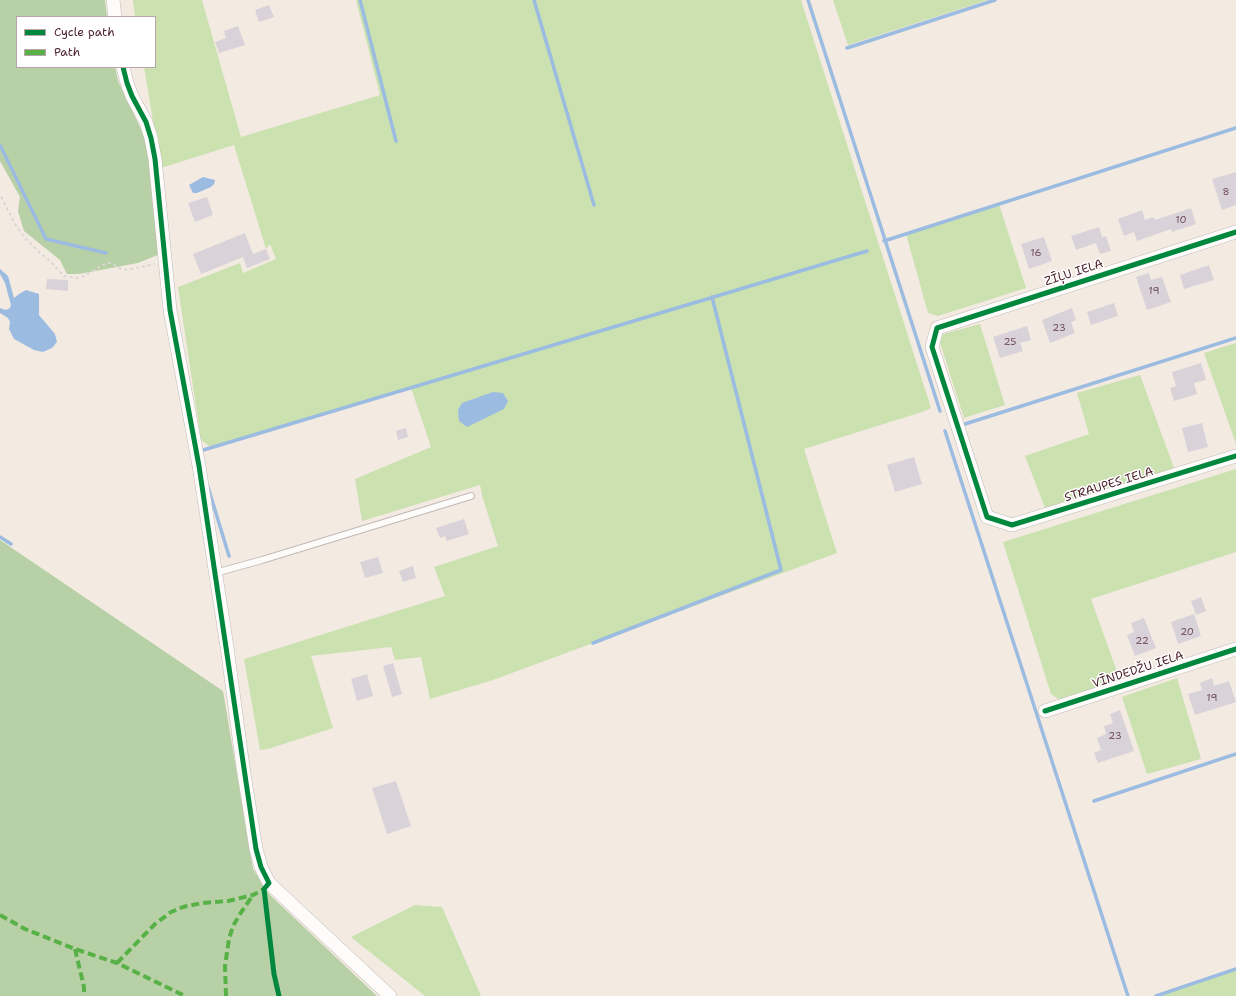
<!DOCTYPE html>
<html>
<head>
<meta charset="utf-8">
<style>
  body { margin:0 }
  #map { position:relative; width:1236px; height:996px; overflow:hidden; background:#f3ebe2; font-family:"Shantell Sans",sans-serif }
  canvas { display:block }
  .legend { position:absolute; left:16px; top:16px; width:140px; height:52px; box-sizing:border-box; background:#fff; border:1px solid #b7a5aa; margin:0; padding:5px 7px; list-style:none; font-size:12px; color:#4a1f2b }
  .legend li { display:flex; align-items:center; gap:8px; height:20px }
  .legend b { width:20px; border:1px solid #b7a5aa }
</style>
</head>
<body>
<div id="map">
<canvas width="1236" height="996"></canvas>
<ul class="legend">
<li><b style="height:5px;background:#00873e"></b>Cycle path</li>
<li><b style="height:5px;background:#57b146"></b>Path</li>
</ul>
</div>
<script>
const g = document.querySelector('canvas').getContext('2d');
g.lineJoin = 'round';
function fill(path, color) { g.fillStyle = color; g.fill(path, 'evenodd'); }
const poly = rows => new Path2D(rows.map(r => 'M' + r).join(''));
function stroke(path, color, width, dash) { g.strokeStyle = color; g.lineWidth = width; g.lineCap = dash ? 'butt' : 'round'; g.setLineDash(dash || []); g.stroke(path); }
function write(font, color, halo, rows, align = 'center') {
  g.font = font + ' "Shantell Sans",sans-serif'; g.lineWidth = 3; g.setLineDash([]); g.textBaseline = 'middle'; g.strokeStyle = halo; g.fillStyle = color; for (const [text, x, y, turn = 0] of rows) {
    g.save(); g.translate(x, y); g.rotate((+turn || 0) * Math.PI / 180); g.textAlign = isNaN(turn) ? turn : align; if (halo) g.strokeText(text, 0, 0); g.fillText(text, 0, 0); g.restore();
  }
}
fill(poly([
  [133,0,202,0,241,137,380,95,356,0,801,0,931,408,922,412,804,449,837,553,493,680,430,699,421,657,395,660,391,647,311,656,333,728,268,749,260,750,244,659,445,596,434,567,498,546,483,499,480,485,362,521,355,479,431,447,411,388,212,448,201,440,178,287,240,263,243,273,276,259,270,244,266,249,234,145,161,168,144,67,155,67,155,17,135,17],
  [833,0,988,0,848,45],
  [999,204,1026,288,938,316,928,313,906,234],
  [980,324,1005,405,964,418,940,343,943,334],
  [1236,343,1236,444,1204,353],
  [1140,375,1174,468,1045,508,1025,456,1089,434,1077,393],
  [1236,469,1236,552,1091,599,1120,680,1061,701,1051,694,1003,542],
  [1177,678,1201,759,1147,774,1122,697],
  [415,905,442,907,481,996,425,996,351,937],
  [1236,970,1236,996,1158,996]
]), '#cbe1b0');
fill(poly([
  [0,0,105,0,107,17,17,17,17,67,115,67,118,81,146,140,160,254,138,263,79,274,67,274,60,260,24,231,18,211,20,197,0,161],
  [0,540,223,691,253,869,270,895,377,996,0,996]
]), '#b8d0a6');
fill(poly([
  [203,177,215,180,214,184,211,187,197,193,193,193,189,185],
  [0,269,8,276,14,298,19,294,26,290,39,294,39,315,55,334,57,342,52,348,43,352,34,350,14,339,9,329,10,322,8,318,0,313,0,308,6,310,10,308,11,305,5,283,0,274],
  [493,392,503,393,508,401,504,409,467,427,459,421,458,410,462,403]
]), '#9cbbe1');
stroke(poly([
  [360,0,396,141],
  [534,0,594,205],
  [808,0,940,411],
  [847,48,995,0],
  [0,145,46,239,106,253],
  [884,241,1236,128],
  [965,424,1236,338],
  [945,431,1128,996],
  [200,451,867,251],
  [208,487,229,556],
  [0,537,11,544],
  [593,643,781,570,712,297],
  [1094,801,1236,754],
  [1156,996,1236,969]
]), '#9cbbe1', 3.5);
fill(poly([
  [269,5,274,17,259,22,255,10],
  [238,26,245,45,219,53,215,42,226,38,224,31],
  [1236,172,1236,205,1222,210,1212,179],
  [207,197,213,215,195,222,188,203],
  [1191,208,1196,224,1172,232,1171,229,1137,241,1134,232,1124,236,1118,219,1142,210,1145,220,1153,217,1155,220],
  [1099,227,1102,237,1106,236,1111,251,1100,254,1096,243,1076,250,1071,236],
  [245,233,253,254,266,249,270,259,247,268,243,257,201,274,193,254],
  [1044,237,1052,261,1029,269,1021,244],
  [1209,265,1214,280,1184,289,1180,275],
  [1149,273,1151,280,1162,277,1171,302,1147,310,1136,277],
  [47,279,68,280,68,291,46,289],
  [1114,303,1118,316,1091,325,1087,312],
  [1072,308,1076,320,1071,322,1075,333,1050,343,1042,320],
  [1027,326,1031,340,1020,343,1023,351,1000,358,993,337],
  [1201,363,1206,380,1194,383,1197,394,1174,401,1170,388,1176,386,1172,372],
  [1202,423,1208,447,1188,452,1182,428],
  [406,428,408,437,398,440,396,431],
  [914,457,922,484,895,492,887,465],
  [464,519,469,534,447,541,445,536,440,538,436,528],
  [378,557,383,573,365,578,360,562],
  [413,566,416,578,403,582,399,571],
  [1201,597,1206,611,1196,615,1191,601],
  [1194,614,1201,636,1178,644,1171,622],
  [1144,618,1156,648,1135,656,1127,635,1134,632,1131,623],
  [393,663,402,694,392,697,383,666],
  [367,674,373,696,357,701,351,679],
  [1212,678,1214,686,1229,681,1236,702,1195,715,1188,694,1202,690,1200,683],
  [1120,710,1134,751,1098,763,1094,753,1101,750,1097,738,1106,734,1104,726,1113,723,1110,714],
  [396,781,411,826,387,834,372,788]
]), '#dad2d9');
const service = poly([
  [215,573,262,560,471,496]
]);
const minor = poly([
  [113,0,115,17],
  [123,67,127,83,132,96,146,122,151,138,155,159,170,310,199,466,227,647,243,767,256,849,261,867,269,883,390,996],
  [1236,232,937,328,932,347,987,517,1012,525,1236,456],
  [1045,711,1236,649]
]);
stroke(service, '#c1b8b4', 8);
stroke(minor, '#c1b8b4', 14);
stroke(poly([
  [1,197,15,224,25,238,39,252,47,258,64,276,77,278,82,277,107,263,111,263,119,268,127,270,155,264]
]), '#dad6d4', 2, [3, 3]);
stroke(service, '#fdfcfb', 6);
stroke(minor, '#fdfcfb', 13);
stroke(poly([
  [0,915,25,929,75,949,117,963,185,996],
  [75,949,84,987,84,996],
  [117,963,155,924,171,912,183,907,202,903,228,901,253,895,264,889],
  [226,996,225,966,229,939,233,926,240,914,253,895]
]), '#57b146', 4, [8, 4]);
stroke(poly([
  [123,67,127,83,132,96,146,122,151,138,155,159,170,310,199,466,256,849,261,867,269,883,264,889,274,974,279,996],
  [1236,232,937,328,932,347,987,517,1012,525,1236,456],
  [1045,711,1236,649]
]), '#00873e', 5);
write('10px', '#6e4c56', null, [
  ["8",1226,192],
  ["10",1181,220],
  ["16",1036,253],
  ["19",1154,291],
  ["23",1059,328],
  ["25",1010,342],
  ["20",1187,632],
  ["22",1142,641],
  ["19",1212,698],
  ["23",1115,736]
]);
write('12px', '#4a1f2b', '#fff', [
  ["ZĪĻU IELA",1074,273,-18],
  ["STRAUPES IELA",1109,485,-17],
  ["VĪNDEDŽU IELA",1138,670,-18]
]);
</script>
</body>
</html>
